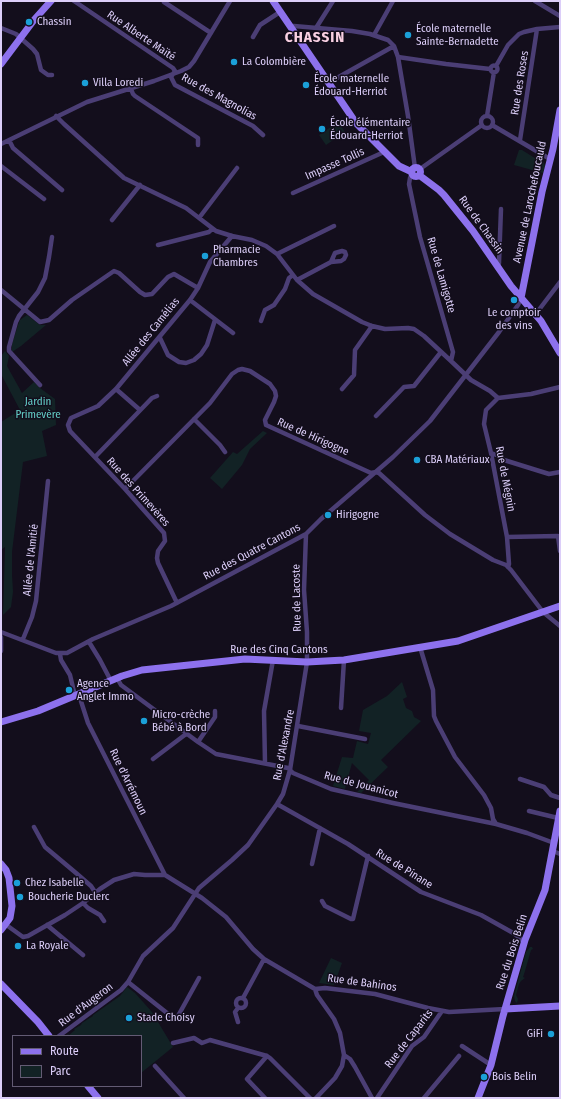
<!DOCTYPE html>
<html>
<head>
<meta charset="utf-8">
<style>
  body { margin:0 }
  #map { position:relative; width:561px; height:1099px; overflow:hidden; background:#130e1c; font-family:"Fira Sans Condensed",sans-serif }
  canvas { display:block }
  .frame { position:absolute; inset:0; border:2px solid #dccef9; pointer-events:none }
  .legend { position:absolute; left:12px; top:1035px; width:130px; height:52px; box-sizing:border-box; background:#130e1c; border:1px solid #635b74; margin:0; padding:5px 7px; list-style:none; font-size:12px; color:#dccef9 }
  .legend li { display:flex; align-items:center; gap:8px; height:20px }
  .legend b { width:20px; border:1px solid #635b74 }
</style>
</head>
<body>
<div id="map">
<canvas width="561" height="1099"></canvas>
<div class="frame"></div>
<ul class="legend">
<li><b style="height:5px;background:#8d71ed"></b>Route</li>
<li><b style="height:11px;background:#122225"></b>Parc</li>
</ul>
</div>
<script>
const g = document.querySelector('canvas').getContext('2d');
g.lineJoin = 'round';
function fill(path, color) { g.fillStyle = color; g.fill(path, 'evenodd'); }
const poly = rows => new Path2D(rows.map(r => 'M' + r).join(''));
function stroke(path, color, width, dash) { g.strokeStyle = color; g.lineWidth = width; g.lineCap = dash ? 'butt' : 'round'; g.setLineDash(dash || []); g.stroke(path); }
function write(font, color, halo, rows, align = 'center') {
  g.font = font + ' "Fira Sans Condensed",sans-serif'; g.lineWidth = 3; g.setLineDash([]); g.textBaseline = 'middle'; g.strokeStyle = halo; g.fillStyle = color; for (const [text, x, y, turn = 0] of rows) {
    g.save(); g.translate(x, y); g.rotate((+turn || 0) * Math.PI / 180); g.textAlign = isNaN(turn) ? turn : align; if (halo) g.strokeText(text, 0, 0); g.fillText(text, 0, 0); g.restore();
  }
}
fill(poly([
  [338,122,345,132,326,145,319,135],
  [519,150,522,150,538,160,540,157,542,159,545,166,543,173,514,165],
  [27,315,40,325,46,325,21,346,12,352,12,344,18,325,20,320],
  [5,351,9,356,7,366,22,393,34,382,40,388,55,399,56,425,42,431,47,456,23,462,12,552,12,575,13,592,11,607,3,615,5,547,1,550,1,422,20,410,1,374,1,356],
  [263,431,267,433,250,449,242,465,222,489,210,478,233,452,237,454],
  [402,682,407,697,403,699,406,708,412,711,414,717,421,721,381,760,388,767,361,793,357,792,369,780,352,763,345,789,333,786,342,757,353,758,357,741,368,744,371,733,359,731,363,710,387,696],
  [530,947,532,947,533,949,531,950,525,971,523,977,525,978,521,981,519,984,516,995,518,999,517,1003,515,1001,514,996,526,952],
  [331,958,342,963,334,985,319,983],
  [127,987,135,993,152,1012,173,1047,141,1073,141,1036,66,1036,68,1034,69,1035,75,1030,74,1029,81,1025,82,1023,93,1016,93,1015,120,996]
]), '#122225');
stroke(poly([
  [74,1,173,68,175,71,171,77,175,85,253,126,263,135],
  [535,1,560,16],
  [164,2,211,33],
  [291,27,294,26,352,31,370,34,388,40,394,46,398,57,408,116,415,168],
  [1,28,16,34,33,49,37,54,41,70,48,75,52,75],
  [316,28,333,1],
  [374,35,393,1],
  [253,37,260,25,280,12],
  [398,57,446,64,490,69],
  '490.5 69a3.5 3.5 0 1 1 7 0a3.5 3.5 0 1 1-7 0Z',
  [496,66,508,45,519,34,524,32,537,29,560,27],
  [328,83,394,46],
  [131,89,133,94,135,96,198,138,198,145],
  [56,116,64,124,124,178,186,208,216,231,232,236,252,240,266,246,277,254,297,280,313,294,362,322,372,326,385,329,408,328,414,329,424,336,451,361],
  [487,116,494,72],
  '481 122a6 6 0 1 1 12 0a6 6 0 1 1-12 0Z',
  [492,125,550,159],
  [9,140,13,148,62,190],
  [520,140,537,29],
  [1,144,87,102,154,81,181,71,189,67,194,61,230,1],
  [1,166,44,199],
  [420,169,482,125],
  [412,174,410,178,409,184,420,237,453,352,451,361,471,380,490,391,498,398,531,394,560,387],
  [293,193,384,152],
  [199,218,237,168],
  [112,220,140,185],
  [158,245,209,232,212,229],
  [277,254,334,226],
  [498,267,499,263,501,209],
  [297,280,331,262,341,261,344,259,346,255,345,252,342,251,335,253,331,262],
  [1,290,40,322,49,320,72,300,114,271,119,273,140,292,145,295,152,294,168,277,174,274,198,288],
  [190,300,233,333],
  [535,315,560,282],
  [261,321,265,310,274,305,285,289,289,278,293,275],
  [160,338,168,355,179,362,186,363,194,360,201,354,207,345,215,320],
  [40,385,9,351,9,347,16,322,19,316,38,292,45,278,49,257,52,237],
  [116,389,140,410],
  [342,389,354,375,355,350,372,326],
  [498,398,486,410,484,424,491,453,507,537,509,564,508,567],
  [376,416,404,387,414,386,441,352],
  [194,419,220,445,225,452],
  [491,453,499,456,504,460,549,474,560,472],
  [95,457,152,398,157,396],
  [125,489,210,403,232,374,238,370,242,369,250,371,270,384,275,391,276,396,274,402,265,420,266,425,371,473,376,472,379,473,425,515,450,534,493,560,506,565,511,570,543,612,560,626],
  [507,537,558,536,560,551],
  [177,603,158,563,157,558,158,551,165,541,164,533,125,489,70,431,68,425,71,418,98,406,116,389,190,300,198,288,210,262,232,236],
  [1,632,56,653,67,653,93,639,171,606,306,534,321,519,393,457,430,421,499,332,518,305,521,298],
  [1,637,1,651],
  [23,639,32,617,36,601,48,481],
  [89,642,100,660,111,681],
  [420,647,433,690,434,716,436,721,455,757,484,795,491,808,493,819,496,824],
  [60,654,61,660,70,675,75,696],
  [117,678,121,685,198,742,216,754,288,768,293,773,331,789,393,803,496,824,527,833,554,843],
  [79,695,88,723,165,875],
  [341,708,344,660],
  [298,726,365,739],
  [198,742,215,717,215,711],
  [153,759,186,734],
  [265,763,264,711,273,660],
  [520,779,544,787,551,795,560,798],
  [277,804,348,844,421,892,481,915,515,934,524,942],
  [529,811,558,818],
  [34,827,45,847,76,873,91,886,95,892],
  [553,851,560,854],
  [312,864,320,828],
  [322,901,325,906,351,919,353,919,368,856],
  [83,903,88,908,100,915,104,921],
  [5,924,23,937,28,936,65,915,83,903,100,889,114,880,134,874,145,875,165,875,202,898,226,917,253,949,264,959,315,989,325,988,375,994,428,1008,449,1012,505,1009],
  [47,925,83,955],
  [128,982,172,1017,175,1018,178,1016,199,978],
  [315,989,317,995,334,1019,340,1033,344,1055,342,1066,335,1078,316,1098],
  [243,998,264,959],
  '236 1003a5 5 0 1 1 10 0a5 5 0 1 1-10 0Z',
  [238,1008,235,1012,238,1022],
  [59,1036,121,990,128,982,143,956,173,928,199,888,232,860,248,845,277,804,283,794,290,770,307,662,307,632,304,590,306,534],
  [173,1043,194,1038,202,1043,210,1040,267,1056,270,1058,310,1098],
  [462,1046,491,1065],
  [344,1055,350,1059,355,1067,372,1098],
  [155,1066,184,1098],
  [265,1098,247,1079,267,1056],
  [377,1098,412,1046,424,1037,442,1011],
  [424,1098,459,1056]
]), '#4b3e75', 4.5);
stroke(poly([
  [273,1,356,123,399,166,412,172],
  [1,64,34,20,51,1],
  '411.5 172a4.5 4.5 0 1 1 9 0a4.5 4.5 0 1 1-9 0Z',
  [419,175,439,190,444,195,473,231,511,286,541,321,560,353],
  [521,298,542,192,553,149,560,110],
  [1,722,38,711,122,676,142,670,245,659,307,662,344,660,458,641,560,606],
  [1,864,6,870,9,878,12,906,10,918,1,930],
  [1,984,38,1022,49,1036],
  [505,1009,560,1006],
  [88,1086,98,1098],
  [478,1098,491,1065,503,1016,525,940,545,890,560,811]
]), '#8d71ed', 7);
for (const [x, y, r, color] of [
  [29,22,4,"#1ba0d8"],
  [408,35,4,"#1ba0d8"],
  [234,62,4,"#1ba0d8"],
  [85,83,4,"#1ba0d8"],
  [306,85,4,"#1ba0d8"],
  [322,129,4,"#1ba0d8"],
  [205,256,4,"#1ba0d8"],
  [514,300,4,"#1ba0d8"],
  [417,460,4,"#1ba0d8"],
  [328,515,4,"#1ba0d8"],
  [69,690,4,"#1ba0d8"],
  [144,721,4,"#1ba0d8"],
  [17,883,4,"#1ba0d8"],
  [20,897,4,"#1ba0d8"],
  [18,946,4,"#1ba0d8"],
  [129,1018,4,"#1ba0d8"],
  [551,1034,4,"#1ba0d8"],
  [484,1077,4,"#1ba0d8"]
]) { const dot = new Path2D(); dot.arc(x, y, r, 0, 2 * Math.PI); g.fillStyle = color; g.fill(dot); stroke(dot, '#130e1c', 1.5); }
write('11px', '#dccef9', '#130e1c', [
  ["Chassin",37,22],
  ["École maternelle",416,29],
  ["Sainte-Bernadette",416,42],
  ["La Colombière",242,62],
  ["École maternelle",314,79],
  ["Édouard-Herriot",314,92],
  ["Villa Loredi",93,83],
  ["École élémentaire",330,123],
  ["Édouard-Herriot",330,136],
  ["Pharmacie",213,250],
  ["Chambres",213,263],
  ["Le comptoir",514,313,"center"],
  ["des vins",514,326,"center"],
  ["CBA Matériaux",425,460],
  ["Hirigogne",336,515],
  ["Agence",77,684],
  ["Anglet Immo",77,697],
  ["Micro-crèche",152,715],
  ["Bébé à Bord",152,728],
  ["Chez Isabelle",25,883],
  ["Boucherie Duclerc",28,897],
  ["La Royale",26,946],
  ["Stade Choisy",137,1018],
  ["GiFi",543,1034,"right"],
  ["Bois Belin",492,1077]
], 'left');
write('11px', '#dccef9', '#130e1c', [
  ["Rue Alberte Maïté",141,36,34],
  ["Rue des Roses",520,83,-81],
  ["Rue des Magnolias",219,97,29],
  ["Impasse Tollis",335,164,-24],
  ["Avenue de Larochefoucauld",530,202,-78],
  ["Rue de Chassin",481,225,54],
  ["Rue de Lamigotte",441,275,74],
  ["Allée des Camélias",151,332,-51],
  ["Rue de Hirigogne",313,437,24],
  ["Rue de Mégnin",505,479,79],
  ["Rue des Primevères",138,492,48],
  ["Rue des Quatre Cantons",252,552,-28],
  ["Allée de l'Amitié",31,560,-84],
  ["Rue de Lacoste",297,598,-91],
  ["Rue des Cinq Cantons",279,650],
  ["Rue d'Alexandre",284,745,-79],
  ["Rue d'Arrémoun",128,782,64],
  ["Rue de Jouanicot",361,785,15],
  ["Rue de Pinane",404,869,32],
  ["Rue du Bois Belin",512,952,-72],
  ["Rue de Bahinos",362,983,8],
  ["Rue d'Augeron",86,1005,-37],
  ["Rue de Caparits",409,1039,-52]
]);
write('11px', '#64cfc9', '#130e1c', [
  ["Jardin",38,402],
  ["Primevère",38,415]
]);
g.letterSpacing = '1px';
write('bold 15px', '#f9d0e2', '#130e1c', [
  ["CHASSIN",315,38]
]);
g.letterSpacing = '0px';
</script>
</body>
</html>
